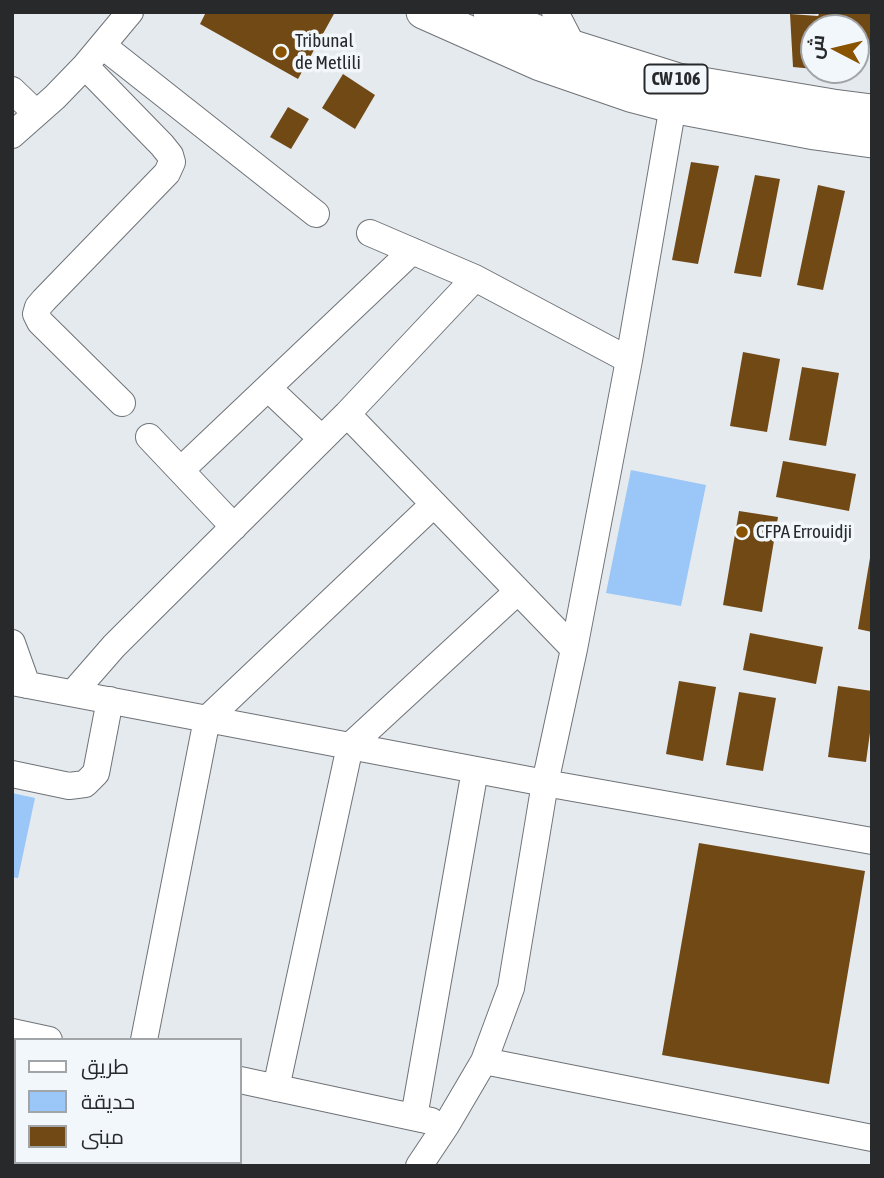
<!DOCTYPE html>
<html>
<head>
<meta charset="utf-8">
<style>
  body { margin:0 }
  #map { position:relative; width:884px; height:1178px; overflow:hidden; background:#e5eaef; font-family:"Asap Condensed",Cairo,sans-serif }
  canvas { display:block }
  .frame { position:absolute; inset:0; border:14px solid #27292b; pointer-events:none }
  .legend { position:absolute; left:14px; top:1038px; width:228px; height:126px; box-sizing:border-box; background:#f2f7fc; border:2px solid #a1a5a8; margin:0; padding:9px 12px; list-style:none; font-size:21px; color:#27292b }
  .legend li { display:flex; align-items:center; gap:14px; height:35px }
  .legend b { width:35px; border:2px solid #a1a5a8 }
  .north { position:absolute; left:800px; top:14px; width:70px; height:70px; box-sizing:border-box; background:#f2f7fc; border:2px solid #a1a5a8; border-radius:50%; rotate:277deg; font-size:19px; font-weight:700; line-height:28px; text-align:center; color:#27292b }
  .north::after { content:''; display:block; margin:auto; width:24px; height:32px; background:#895300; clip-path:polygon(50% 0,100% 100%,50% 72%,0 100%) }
</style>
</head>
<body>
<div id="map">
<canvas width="884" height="1178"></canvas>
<div class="frame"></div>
<ul class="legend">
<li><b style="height:9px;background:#fff"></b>طريق</li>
<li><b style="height:19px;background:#9ac7f7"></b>حديقة</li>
<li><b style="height:19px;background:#714915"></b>مبنى</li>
</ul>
<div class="north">ش</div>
</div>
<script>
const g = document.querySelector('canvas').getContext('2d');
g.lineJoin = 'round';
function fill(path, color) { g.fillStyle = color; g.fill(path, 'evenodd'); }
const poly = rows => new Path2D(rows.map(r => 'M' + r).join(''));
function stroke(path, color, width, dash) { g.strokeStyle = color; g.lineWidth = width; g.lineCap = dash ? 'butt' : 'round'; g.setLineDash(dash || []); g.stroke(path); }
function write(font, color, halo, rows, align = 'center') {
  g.font = font + ' "Asap Condensed",sans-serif'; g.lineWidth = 7; g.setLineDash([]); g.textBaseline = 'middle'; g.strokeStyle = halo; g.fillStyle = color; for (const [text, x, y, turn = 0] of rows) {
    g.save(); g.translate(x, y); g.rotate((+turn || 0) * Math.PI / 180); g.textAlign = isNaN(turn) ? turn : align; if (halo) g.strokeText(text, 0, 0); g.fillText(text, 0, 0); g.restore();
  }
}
fill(poly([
  [631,470,706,485,681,606,606,593],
  [12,793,35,798,18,878,12,877]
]), '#9ac7f7');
fill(poly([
  [206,12,335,12,298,79,200,24],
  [820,12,872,12,872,49,856,41,856,28,831,28,822,23,822,28,814,28,814,69,793,67,790,14,818,16],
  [343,74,375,95,355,129,322,108],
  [288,107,309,119,291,149,270,137],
  [691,162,719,166,698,264,672,260],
  [755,175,780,179,761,277,734,273],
  [818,185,845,191,823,290,797,285],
  [743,352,780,359,767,432,730,426],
  [802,367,839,373,826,446,789,440],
  [783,461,856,474,849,511,776,497],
  [739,511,778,517,762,612,723,605],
  [870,558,872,558,872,632,858,629],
  [750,633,823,647,816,684,743,670],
  [679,681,716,687,703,761,666,754],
  [838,686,872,691,872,718,866,762,828,757],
  [739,692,776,698,763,771,726,765],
  [699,843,865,871,829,1084,662,1055]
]), '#714915');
const minor = poly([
  [555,12,573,47],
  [103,46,316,214],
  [85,66,162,145,170,155,172,162,167,173,44,300,38,307,36,314,40,322,122,403],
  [12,90,36,113],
  [12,135,55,97,85,66,130,12],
  [370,233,475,278,629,360],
  [268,388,322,439],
  [347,414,574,649],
  [149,437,234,527],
  [181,470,412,251],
  [12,643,27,685],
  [12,682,545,783,872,841],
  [73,693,114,646,347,414,475,278],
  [12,774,69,786,85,784,96,773,110,700],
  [12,1032,49,1040],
  [144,1040,207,719,434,504],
  [484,1061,872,1138],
  [240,1080,431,1121],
  [276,1088,350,746,518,591],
  [414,1117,475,770],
  [12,1135,16,1136],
  [164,1162,184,1166],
  [419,1166,447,1124,484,1061,511,988,545,783,574,649,629,360,676,88]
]);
const major = poly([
  [423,12,540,64,630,95,672,106,815,133,872,141],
  [490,12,573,47,678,80,833,106,872,111]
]);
stroke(minor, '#6f7377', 28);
stroke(major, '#6f7377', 35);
stroke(minor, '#fff', 26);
stroke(major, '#fff', 33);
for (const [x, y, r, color] of [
  [281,52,7,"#895300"],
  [742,532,7,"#895300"]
]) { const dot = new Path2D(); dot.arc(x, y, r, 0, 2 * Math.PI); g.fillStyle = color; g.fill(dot); stroke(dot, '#f2f7fc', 2.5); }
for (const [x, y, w] of [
  [676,79,63]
]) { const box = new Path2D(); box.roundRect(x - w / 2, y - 14.5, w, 29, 5); g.fillStyle = '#f2f7fc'; g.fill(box); stroke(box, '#27292b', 2); }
write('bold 18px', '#27292b', null, [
  ["CW 106",676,79]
]);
write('19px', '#27292b', '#f2f7fc', [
  ["Tribunal",295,41],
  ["de Metlili",295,63],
  ["CFPA Errouidji",756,532]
], 'left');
</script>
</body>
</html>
